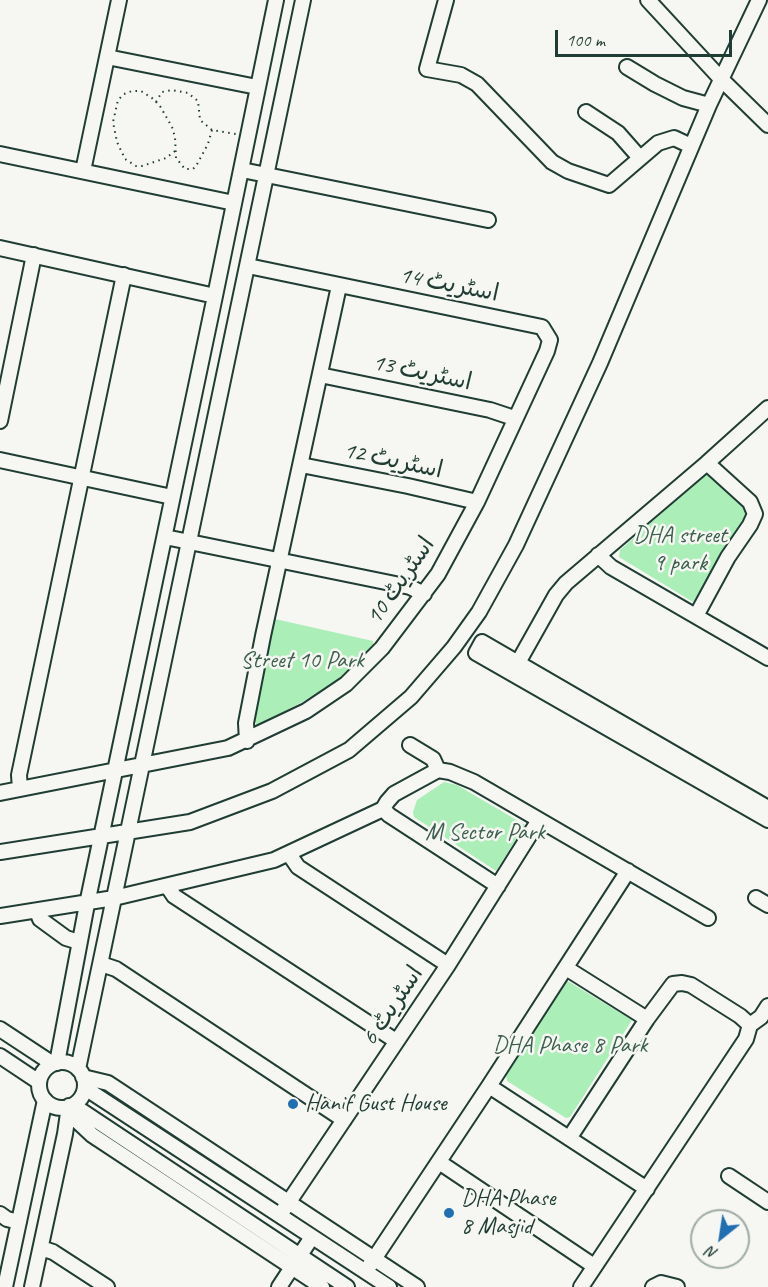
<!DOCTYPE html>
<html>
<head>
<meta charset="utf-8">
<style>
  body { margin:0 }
  #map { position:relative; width:768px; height:1287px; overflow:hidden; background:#f6f6f2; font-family:Caveat,sans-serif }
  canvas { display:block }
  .north { position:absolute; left:690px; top:1209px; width:60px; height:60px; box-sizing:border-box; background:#f6f6f2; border:2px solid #a0aca6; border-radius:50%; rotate:210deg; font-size:16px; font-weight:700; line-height:24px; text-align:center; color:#1f3d34 }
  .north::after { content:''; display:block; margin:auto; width:21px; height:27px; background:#1f6fb2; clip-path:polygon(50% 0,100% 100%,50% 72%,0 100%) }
  .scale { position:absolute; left:555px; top:30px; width:177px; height:27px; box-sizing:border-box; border:3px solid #1f3d34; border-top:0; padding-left:8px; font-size:18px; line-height:21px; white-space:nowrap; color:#1f3d34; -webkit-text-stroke:4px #f6f6f2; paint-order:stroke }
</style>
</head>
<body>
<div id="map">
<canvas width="768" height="1287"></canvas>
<div class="north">N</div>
<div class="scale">100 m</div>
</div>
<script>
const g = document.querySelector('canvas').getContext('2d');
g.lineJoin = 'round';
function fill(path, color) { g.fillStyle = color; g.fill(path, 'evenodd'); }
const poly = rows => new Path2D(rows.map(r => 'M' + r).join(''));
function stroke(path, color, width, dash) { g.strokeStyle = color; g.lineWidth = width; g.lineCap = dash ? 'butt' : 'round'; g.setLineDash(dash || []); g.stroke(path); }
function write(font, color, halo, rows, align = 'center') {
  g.font = font + ' Caveat,"Playpen Sans Arabic",sans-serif'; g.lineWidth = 5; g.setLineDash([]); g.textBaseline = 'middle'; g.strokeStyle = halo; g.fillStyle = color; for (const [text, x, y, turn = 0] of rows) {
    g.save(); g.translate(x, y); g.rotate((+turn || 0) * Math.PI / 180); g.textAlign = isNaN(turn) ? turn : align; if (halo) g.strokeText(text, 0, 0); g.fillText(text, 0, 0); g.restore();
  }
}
fill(poly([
  [705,475,711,476,747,506,748,514,693,602,619,557,620,550],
  [275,619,373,641,374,647,330,687,263,723,257,725,254,720,255,711],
  [444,782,457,785,525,825,496,871,414,817,413,812,417,800],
  [566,980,632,1020,570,1117,566,1118,507,1081,506,1075]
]), '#abeeb8');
const minor = poly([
  [446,0,427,69,461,75,477,84,552,162,568,171,609,185,658,143,674,138,691,146],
  [648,0,722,80,768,125],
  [107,57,257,87],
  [627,67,655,84,683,98,709,105],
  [586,112,618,133,640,158],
  [0,154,234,203],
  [242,170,488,220],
  [83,171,119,0],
  [0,248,215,296],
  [320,375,490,410,514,418],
  [0,421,34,255],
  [0,460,172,497],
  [301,465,408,486,477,502],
  [165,537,410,587,424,594],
  [598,555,611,567,768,658],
  [696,616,728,557,750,525,755,514,750,502,707,463],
  [515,668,556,595,566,583,707,463,768,408],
  [247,741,246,723,263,636,339,286],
  [410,745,433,759,438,770],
  [20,789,19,775,124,275],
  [0,793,228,748,306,711,346,684,382,648,438,574,477,502,547,351,550,340,542,327,248,266],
  [768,808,482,642,476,653,768,820],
  [383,809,389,815,498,886],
  [0,852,190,822,272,791,349,750,411,697,454,647,479,612,516,545,600,363,709,105,759,0],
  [289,854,298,867,448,965],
  [168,887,174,896,396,1041],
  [756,898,768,905],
  [37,911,40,919,66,938,79,942],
  [0,916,114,898,274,860,383,809,387,802,394,794,438,770,450,772,474,782,708,918],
  [101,964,116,969,344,1120],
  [566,968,647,1019],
  [0,1029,53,1064],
  [0,1056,39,1082],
  '39 1085a23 23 0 1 1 46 0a23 23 0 1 1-46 0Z',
  [57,1063,87,904,215,296,276,0],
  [78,1069,303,0],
  [83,1077,108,1083,417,1287],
  [489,1086,647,1189],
  [85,1088,389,1287],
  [73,1105,347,1287],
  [69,1106,76,1120,92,1135,322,1287],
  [570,1137,647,1019,673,984,682,983,691,985,740,1016,750,1025],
  [439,1162,594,1266],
  [729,1176,768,1202],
  [0,1214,7,1219,19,1222],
  [280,1215,448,965,539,820],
  [41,1248,53,1252,107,1287],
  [366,1271,489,1086,628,871],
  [5,1287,45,1100],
  [32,1287,65,1134,69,1106],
  [279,1287,312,1237],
  [581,1287,746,1039,750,1025,761,1017,768,1006],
  [653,1287,661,1283,677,1287]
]);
stroke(minor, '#1f3d34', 18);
stroke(poly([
  [156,102,162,92,172,90,188,93,198,101,200,120,212,130],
  [175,151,166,158,142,166,136,166,125,159,117,142,113,122,118,100,124,94,132,91,141,91,152,98,160,106,172,127,175,137,176,158,185,169,193,169,196,166,208,144,212,130,236,134]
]), '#1f3d34', 2, [1.5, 4.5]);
stroke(minor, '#f6f6f2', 14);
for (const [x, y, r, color] of [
  [293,1104,6,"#1f6fb2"],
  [449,1213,6,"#1f6fb2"]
]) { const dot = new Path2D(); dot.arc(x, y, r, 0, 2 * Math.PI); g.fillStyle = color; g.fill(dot); stroke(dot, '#f6f6f2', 2); }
write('24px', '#1f3d34', '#f6f6f2', [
  ["اسٹریٹ 14",449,285,11],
  ["اسٹریٹ 13",422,373,12],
  ["اسٹریٹ 12",393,461,12],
  ["اسٹریٹ 10",401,581,-55],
  ["اسٹریٹ 6",393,1006,-56]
]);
write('24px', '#3b604e', '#f6f6f2', [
  ["DHA street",680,536],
  ["9 park",680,564],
  ["Street 10 Park",302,661],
  ["M Sector Park",485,833],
  ["DHA Phase 8 Park",570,1046]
]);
write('24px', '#1f3d34', '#f6f6f2', [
  ["Hanif Gust House",305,1104],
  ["DHA Phase",461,1199],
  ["8 Masjid",461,1227]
], 'left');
</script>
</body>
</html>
